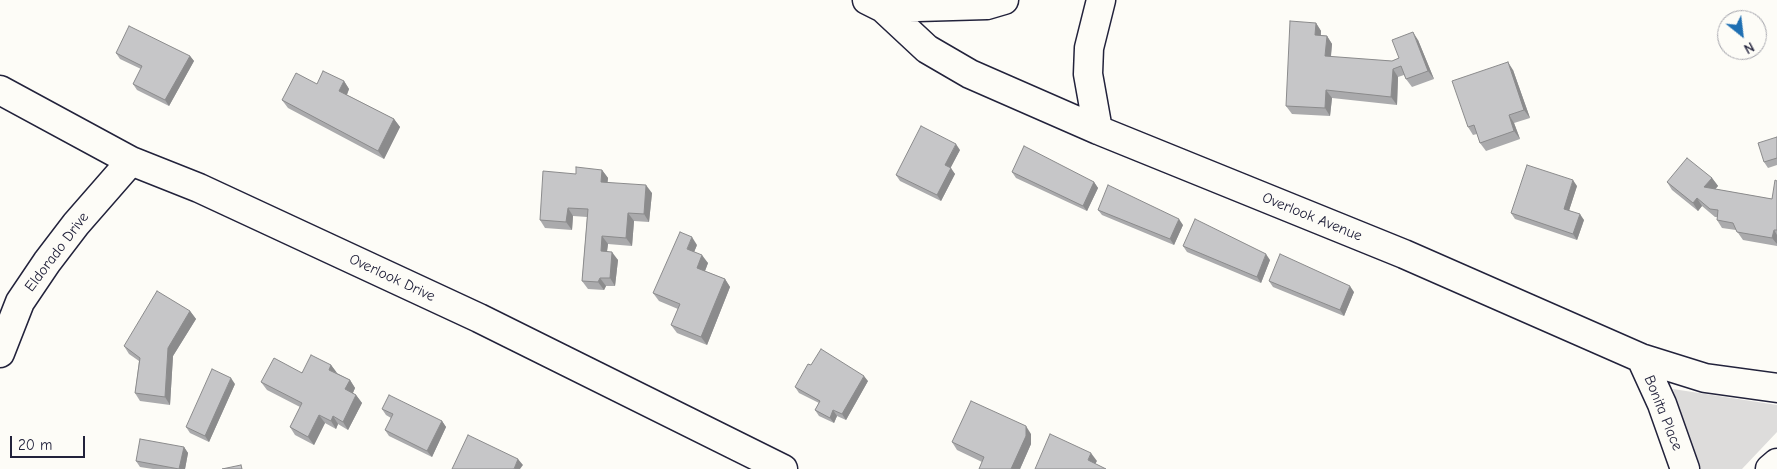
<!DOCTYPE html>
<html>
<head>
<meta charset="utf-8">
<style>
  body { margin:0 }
  #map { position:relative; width:1777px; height:469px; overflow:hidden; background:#fdfcf7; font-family:"Comic Neue",sans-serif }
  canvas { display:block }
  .north { position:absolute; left:1717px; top:10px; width:50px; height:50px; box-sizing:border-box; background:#fdfcf7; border:1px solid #a5a5ac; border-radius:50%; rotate:151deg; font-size:14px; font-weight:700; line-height:20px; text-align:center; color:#22223b }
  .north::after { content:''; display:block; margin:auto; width:18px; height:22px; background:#1f6fb2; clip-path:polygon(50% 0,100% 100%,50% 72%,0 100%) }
  .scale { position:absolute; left:10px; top:436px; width:75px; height:22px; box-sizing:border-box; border:2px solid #22223b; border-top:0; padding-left:6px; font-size:15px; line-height:18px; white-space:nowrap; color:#22223b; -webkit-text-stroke:4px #fdfcf7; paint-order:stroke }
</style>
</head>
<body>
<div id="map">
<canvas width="1777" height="469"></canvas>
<div class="north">N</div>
<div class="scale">20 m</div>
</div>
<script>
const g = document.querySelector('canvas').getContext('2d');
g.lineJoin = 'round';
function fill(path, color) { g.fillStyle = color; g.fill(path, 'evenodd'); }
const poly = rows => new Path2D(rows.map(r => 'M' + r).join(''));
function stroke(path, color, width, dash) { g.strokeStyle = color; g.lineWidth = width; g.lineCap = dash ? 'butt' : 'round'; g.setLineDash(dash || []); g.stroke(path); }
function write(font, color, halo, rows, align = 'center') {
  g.font = font + ' "Comic Neue",sans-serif'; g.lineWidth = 4; g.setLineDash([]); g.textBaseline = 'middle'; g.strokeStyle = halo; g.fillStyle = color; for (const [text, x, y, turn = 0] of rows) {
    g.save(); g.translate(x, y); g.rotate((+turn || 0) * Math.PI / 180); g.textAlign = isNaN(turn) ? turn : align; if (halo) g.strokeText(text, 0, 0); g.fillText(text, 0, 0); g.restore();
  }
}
fill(poly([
  [1673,389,1777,405,1777,432,1742,469,1698,469]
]), '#dddcdb');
const minor = poly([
  [867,0,883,8,927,49,970,74,1098,130,1404,254,1641,358,1705,378,1777,388],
  [883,8,987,5,1004,0],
  [0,90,131,161,199,188,479,318,783,469],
  [1098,130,1088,74,1089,48,1101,0],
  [0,353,20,302,47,262,76,224,131,161],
  [1641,358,1662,404,1685,469],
  [1770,469,1777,463]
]);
stroke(minor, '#22223b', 31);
stroke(minor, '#fdfcf7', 28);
fill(poly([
  [1316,23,1321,31,1321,35,1327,36,1332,44,1331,57,1392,61,1399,58,1418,40,1434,79,1412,87,1406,79,1404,75,1398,77,1397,105,1332,98,1330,116,1292,114,1286,106],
  [116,53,190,56,194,61,169,106,137,90,133,84,141,69,120,59],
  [1513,70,1530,118,1514,123,1520,139,1486,151,1480,143,1477,134,1473,135,1468,127],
  [344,81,349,89,347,95,394,119,400,127,384,159,288,108,282,100,317,84],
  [1777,137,1777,165,1768,168,1764,162],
  [960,150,950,168,955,174,941,201,900,181,896,175],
  [602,170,608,178,607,182,652,193,649,222,634,221,632,246,608,244,607,251,618,260,615,286,606,286,604,290,588,289,582,281,587,217,573,216,572,230,545,228,540,220,576,174],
  [1012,172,1094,182,1098,188,1087,211,1016,178],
  [1712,178,1718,186,1715,189,1772,199,1777,181,1777,246,1743,240,1736,230,1722,228,1717,220,1717,217,1715,217,1702,206,1698,211,1672,190,1667,182],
  [1577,186,1569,210,1584,220,1577,240,1515,219,1511,213],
  [1098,210,1183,225,1174,245,1102,215],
  [697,245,694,252,708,263,705,271,725,279,730,287,707,345,677,333,671,325,678,309,659,301,653,293],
  [1183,246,1270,260,1261,283,1187,252],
  [1269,281,1354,292,1344,316,1273,287],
  [190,311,196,319,173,356,170,405,140,401,135,393,139,361,129,354,124,346],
  [331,365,337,373,350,380,355,388,353,393,356,395,362,403,348,430,338,424,336,429,325,423,314,445,295,435,290,427,300,407,267,390,261,382],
  [868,381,846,420,837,416,834,423,819,416,815,410,819,403,799,393,795,387],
  [235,384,209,442,190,433,186,427],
  [382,409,442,421,446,427,432,457,389,436,385,430,391,418,386,415],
  [1031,434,1031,444,1020,469,979,469,982,462,957,450,952,442],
  [184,447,188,453,185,469,153,469,140,467,136,461]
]), '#aaaaac');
fill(poly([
  [1316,23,1321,31,1320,43,1315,35],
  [1413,32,1418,40,1434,79,1428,71],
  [1327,36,1332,44,1330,64,1325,56],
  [190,56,194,61,169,106,165,100],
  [1508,62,1513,70,1530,118,1524,110],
  [1393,69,1398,77,1397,105,1391,97],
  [344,81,349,89,345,99,339,91],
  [1326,90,1332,98,1330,116,1325,108],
  [1509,115,1514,123,1520,139,1514,131],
  [394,119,400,127,384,159,378,151],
  [956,144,960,150,949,171,945,165],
  [951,168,955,174,941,201,937,195],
  [602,170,608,178,607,190,601,182],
  [1712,178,1718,186,1710,195,1704,187],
  [1573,180,1577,186,1568,214,1564,209],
  [1094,182,1098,188,1087,211,1083,206],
  [646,185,652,193,649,222,644,214],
  [1697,198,1702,206,1698,211,1693,203],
  [568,208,573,216,572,230,566,222],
  [628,213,634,221,632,246,626,238],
  [1580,214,1584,220,1577,240,1573,234],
  [1179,219,1183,225,1174,245,1170,239],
  [1774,230,1777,235,1777,244,1772,238],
  [602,236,608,244,606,259,601,251],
  [692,237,697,245,692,257,687,249],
  [612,252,618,260,615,286,610,278],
  [1266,254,1270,260,1261,283,1257,277],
  [702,255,708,263,703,276,697,268],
  [600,278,606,286,604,290,598,282],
  [725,279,730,287,707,345,701,337],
  [1350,286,1354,292,1344,316,1340,310],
  [190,311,196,319,173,356,170,405,165,397,168,348],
  [331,365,337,373,329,370],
  [864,376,868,381,846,420,842,414],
  [231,378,235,384,209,442,205,436],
  [350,380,355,388,351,397,345,389],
  [356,395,362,403,348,430,343,422],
  [833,410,837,416,834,423,830,418],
  [319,415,325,423,314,445,308,437],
  [333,416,338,424,336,429,331,421],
  [442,421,446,427,432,457,427,451],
  [1026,426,1031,434,1031,444,1020,469,1011,469],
  [184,447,188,453,185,469,179,469],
  [1091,453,1097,461,1093,468,1088,460],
  [518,459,523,465,520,469,514,469]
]), '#8b8b8c');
const building = poly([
  [1290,21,1316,23,1315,35,1327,36,1325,56,1392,61,1399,58,1392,40,1413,32,1428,71,1406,79,1401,66,1393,69,1391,97,1326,90,1325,108,1286,106,1290,21],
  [129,26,190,56,165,100,133,84,142,66,116,53,129,26],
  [1508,62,1524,110,1509,115,1514,131,1480,143,1474,125,1468,127,1452,81,1508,62],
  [323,71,344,81,339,91,394,119,378,151,282,100,296,73,317,84,323,71],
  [921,126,956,144,945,165,951,168,937,195,896,175,921,126],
  [1777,137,1777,158,1764,162,1758,143,1777,137],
  [1024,146,1094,182,1083,206,1012,172,1024,146],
  [1687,158,1712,178,1704,187,1772,199,1775,180,1777,181,1777,230,1774,230,1772,238,1737,232,1733,223,1717,220,1718,210,1710,209,1697,198,1693,203,1667,182,1687,158],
  [1527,165,1573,180,1564,209,1580,214,1573,234,1511,213,1527,165],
  [576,167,602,170,601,182,646,185,644,214,628,213,626,238,602,236,601,251,612,252,610,278,600,278,598,282,582,281,588,209,568,208,566,222,540,220,543,171,576,174,576,167],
  [1108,185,1179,219,1170,239,1098,210,1108,185],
  [1195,219,1266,254,1257,277,1183,246,1195,219],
  [680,232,692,237,687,249,702,255,697,268,725,279,701,337,671,325,680,304,653,293,680,232],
  [1280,254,1350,286,1340,310,1269,281,1280,254],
  [157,291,190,311,168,348,165,397,135,393,140,358,124,346,157,291],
  [821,349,864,376,842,414,833,410,830,418,815,410,820,401,795,387,808,364,811,365,821,349],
  [311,355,331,365,329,370,350,380,345,389,356,395,343,422,333,416,331,421,319,415,308,437,290,427,302,403,261,382,274,358,302,373,311,355],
  [212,369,231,378,205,436,186,427,212,369],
  [389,395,442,421,427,451,385,430,393,414,382,409,389,395],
  [971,401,1026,426,1026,436,1011,469,979,469,984,457,952,442,971,401],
  [1050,434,1091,453,1088,460,1106,469,1035,469,1050,434],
  [468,435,518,459,514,469,452,469,468,435],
  [140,439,184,447,179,469,136,461,140,439],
  [241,465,242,469,222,469,241,465]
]);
fill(building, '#c6c6c8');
stroke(building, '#8b8b8c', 1);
write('15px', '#22223b', '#fdfcf7', [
  ["Overlook Avenue",1312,217,22],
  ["Eldorado Drive",57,252,-53],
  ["Overlook Drive",392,278,25],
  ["Bonita Place",1663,413,68]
]);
</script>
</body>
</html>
